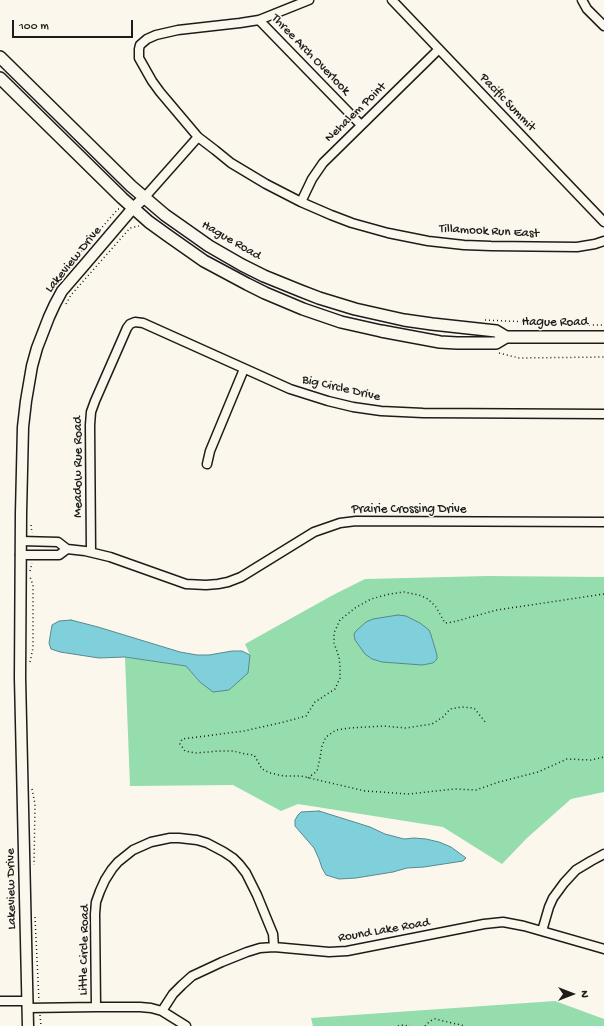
<!DOCTYPE html>
<html>
<head>
<meta charset="utf-8">
<style>
  body { margin:0 }
  #map { position:relative; width:604px; height:1026px; overflow:hidden; background:#fbf7ec; font-family:"Gochi Hand",sans-serif }
  canvas { display:block }
  .north { position:absolute; left:552px; top:974px; width:40px; height:40px; -webkit-text-stroke:3px #fbf7ec; paint-order:stroke; rotate:90deg; font-size:11px; font-weight:700; line-height:16px; text-align:center; color:#1c1c1c }
  .north::after { content:''; display:block; margin:auto; width:14px; height:18px; background:#1c1c1c; clip-path:polygon(50% 0,100% 100%,50% 72%,0 100%) }
  .scale { position:absolute; left:12px; top:20px; width:121px; height:18px; box-sizing:border-box; border:2px solid #1c1c1c; border-top:0; padding-left:5px; font-size:12px; line-height:14px; white-space:nowrap; color:#1c1c1c; -webkit-text-stroke:3px #fbf7ec; paint-order:stroke }
</style>
</head>
<body>
<div id="map">
<canvas width="604" height="1026"></canvas>
<div class="north">N</div>
<div class="scale">100 m</div>
</div>
<script>
const g = document.querySelector('canvas').getContext('2d');
g.lineJoin = 'round';
function fill(path, color) { g.fillStyle = color; g.fill(path, 'evenodd'); }
const poly = rows => new Path2D(rows.map(r => 'M' + r).join(''));
function stroke(path, color, width, dash) { g.strokeStyle = color; g.lineWidth = width; g.lineCap = dash ? 'butt' : 'round'; g.setLineDash(dash || []); g.stroke(path); }
function write(font, color, halo, rows, align = 'center') {
  g.font = font + ' "Gochi Hand",sans-serif'; g.lineWidth = 3; g.setLineDash([]); g.textBaseline = 'middle'; g.strokeStyle = halo; g.fillStyle = color; for (const [text, x, y, turn = 0] of rows) {
    g.save(); g.translate(x, y); g.rotate((+turn || 0) * Math.PI / 180); g.textAlign = isNaN(turn) ? turn : align; if (halo) g.strokeText(text, 0, 0); g.fillText(text, 0, 0); g.restore();
  }
}
fill(poly([
  [487,576,604,577,604,792,571,799,527,838,502,864,443,827,298,804,281,811,233,785,130,786,125,657,186,666,200,682,250,655,245,644,333,595,365,579],
  [555,1001,604,1019,604,1026,313,1026,311,1018]
]), '#95ddac');
const water = poly([
  [398,615,406,616,420,623,429,630,431,635,437,655,437,659,433,663,422,665,382,662,372,659,365,654,355,640,354,634,356,631,366,622,373,619,398,615],
  [71,620,98,627,180,652,197,655,209,655,232,651,242,651,250,655,248,673,229,690,213,692,200,682,186,666,125,657,99,658,60,652,51,649,49,643,52,625,59,621,71,620],
  [319,811,370,827,385,834,404,839,414,838,426,839,439,842,451,847,466,858,463,861,424,867,407,868,393,872,356,878,339,879,326,875,322,868,319,859,314,848,295,826,295,820,298,815,301,812,319,811]
]);
fill(water, '#80d0db');
stroke(water, '#58888f', 1);
const minor = poly([
  [309,0,259,20,240,23,178,30,156,35,147,39,140,45,139,49,139,58,152,81,160,92,198,137,215,150,231,163,266,184,301,202,331,215,352,223,388,233,428,241,464,245,491,246,577,247,595,244,604,241],
  [392,0,604,222],
  [582,0,587,9,604,26],
  [259,20,361,125],
  [144,198,198,137],
  [301,202,312,179,323,163,439,49],
  [207,464,210,451,244,369],
  [21,541,58,542,67,549,85,551,110,557,186,584,206,585,218,584,228,582,241,577,314,532,340,523,356,521,604,522],
  [91,552,90,425,91,412,95,401,127,328,130,324,135,322,143,323,290,389,328,401,353,407,381,411,423,413,604,414],
  [20,555,59,555,67,549],
  [542,931,549,907,553,898,564,883,576,870,591,861,604,854],
  [0,1001,28,1001],
  [96,1007,95,914,96,902,100,891,105,880,112,869,118,862,133,850,151,842,170,838,179,838,197,840,207,843,224,852,233,858,239,864,246,873,257,895,273,934,274,947],
  [28,1008,96,1007,140,1007,151,1008,162,1011,186,1026],
  [162,1011,173,994,182,985,192,976,222,962,247,952,260,948,274,947,329,952,347,951,484,924,503,922,524,926,604,949]
]);
const tertiary = poly([
  [28,1026,20,678,21,513,23,427,26,401,32,366,37,348,49,317,55,304,62,291,87,262,133,208,144,198]
]);
const secondary = poly([
  [0,57,131,186,165,215,192,234,209,246,242,265,264,276,301,291,319,298,355,309,404,320,432,324,496,331,506,337],
  [0,78,122,198,149,222,167,235,204,261,247,284,265,293,303,309,341,322,381,331,440,342,457,343,496,343,506,337,604,337]
]);
stroke(minor, '#1c1c1c', 11);
stroke(tertiary, '#1c1c1c', 13);
stroke(secondary, '#1c1c1c', 14);
stroke(poly([
  [69,267,78,255,118,209,119,209],
  [66,304,71,295,130,228,139,226],
  [485,320,591,325,604,325],
  [499,353,519,358,604,357],
  [31,525,32,533],
  [30,571,32,563],
  [604,594,497,610,453,622,445,623,436,607,428,599,419,595,404,592,390,594,371,599,355,608,340,620,334,633,334,643,339,657,340,667,340,678,335,689,315,702,306,716,284,722,244,731,182,739,180,744,185,751,195,753,208,752,218,751,233,751,245,754,254,755,262,769,270,773,284,776,301,776,365,791,409,794,454,789,476,790,499,782,538,772,567,759,591,760,604,757],
  [30,662,33,648,33,585,30,577],
  [308,778,317,771,320,758,322,746,326,737,336,730,350,728,384,726,406,728,432,724,443,717,450,709,461,707,474,708,486,723],
  [32,789,35,804,34,865],
  [35,917,39,1001],
  [40,1015,41,1026],
  [398,1026,401,1025,410,1026],
  [425,1026,430,1021,435,1019,465,1026]
]), '#1c1c1c', 1.5, [1, 3]);
stroke(minor, '#fbf7ec', 8);
stroke(tertiary, '#fbf7ec', 10);
stroke(secondary, '#fbf7ec', 11);
write('13px', '#1c1c1c', '#fbf7ec', [
  ["Three Arch Overlook",310,55,46],
  ["Pacific Summit",507,103,46],
  ["Nehalem Point",356,113,-44],
  ["Tillamook Run East",489,232,3],
  ["Hague Road",231,241,30],
  ["Lakeview Drive",74,260,-51],
  ["Hague Road",555,323],
  ["Big Circle Drive",341,389,13],
  ["Meadow Rue Road",79,467,-90],
  ["Prairie Crossing Drive",409,510],
  ["Lakeview Drive",12,889,-91],
  ["Round Lake Road",384,931,-10],
  ["Little Circle Road",85,950,-89]
]);
</script>
</body>
</html>
